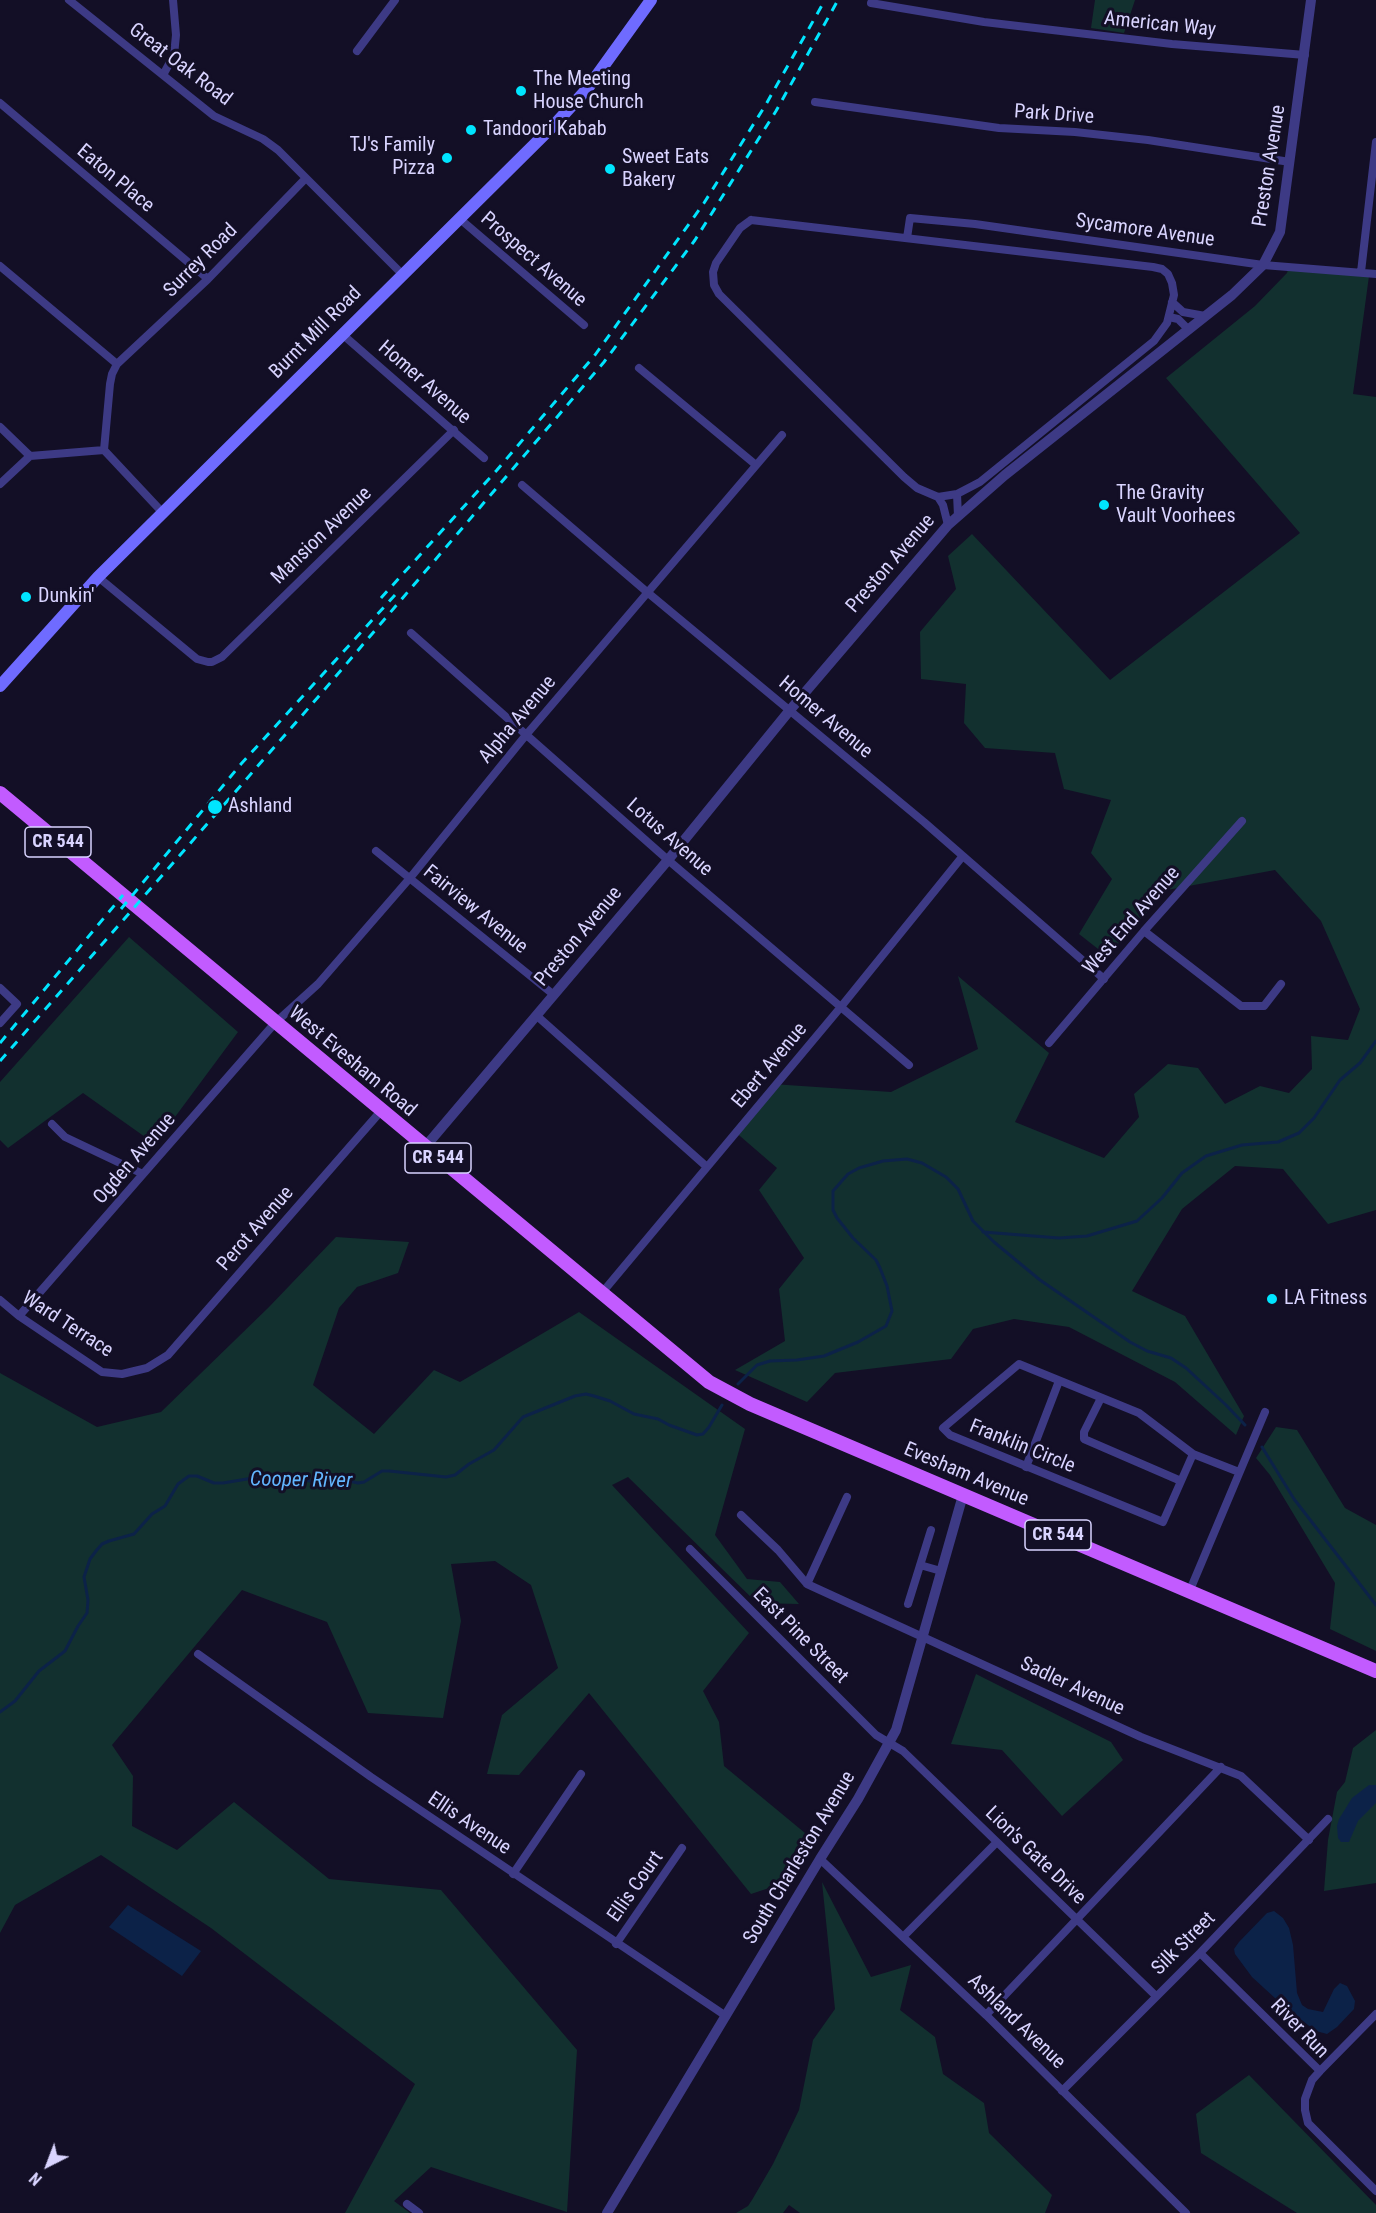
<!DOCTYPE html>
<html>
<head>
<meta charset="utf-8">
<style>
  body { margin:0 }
  #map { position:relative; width:1376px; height:2213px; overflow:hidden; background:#130f26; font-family:"Roboto Condensed",sans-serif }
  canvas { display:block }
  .north { position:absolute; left:18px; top:2135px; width:60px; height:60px; -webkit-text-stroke:4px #130f26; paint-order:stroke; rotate:222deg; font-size:16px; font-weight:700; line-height:24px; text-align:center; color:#d9d4ff }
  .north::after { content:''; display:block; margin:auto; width:21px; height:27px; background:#d9d4ff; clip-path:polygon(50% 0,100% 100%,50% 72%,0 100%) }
</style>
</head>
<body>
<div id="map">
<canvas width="1376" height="2213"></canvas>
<div class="north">N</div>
</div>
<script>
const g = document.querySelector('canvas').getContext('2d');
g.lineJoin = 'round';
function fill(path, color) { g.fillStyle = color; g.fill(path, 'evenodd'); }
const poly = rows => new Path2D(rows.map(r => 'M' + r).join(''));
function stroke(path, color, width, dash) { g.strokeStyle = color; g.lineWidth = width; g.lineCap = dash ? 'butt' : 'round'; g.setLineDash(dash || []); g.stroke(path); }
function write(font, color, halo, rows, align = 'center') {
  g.font = font + ' "Roboto Condensed",sans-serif'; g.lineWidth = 6; g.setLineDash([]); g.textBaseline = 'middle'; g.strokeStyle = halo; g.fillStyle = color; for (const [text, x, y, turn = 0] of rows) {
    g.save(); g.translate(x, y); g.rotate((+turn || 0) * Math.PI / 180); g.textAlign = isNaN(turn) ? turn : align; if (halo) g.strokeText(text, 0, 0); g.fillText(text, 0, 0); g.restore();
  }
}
fill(poly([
  [1095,0,1135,0,1124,33,1091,28],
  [1289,267,1369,276,1353,394,1376,397,1376,1210,1328,1224,1283,1169,1235,1166,1182,1209,1132,1291,1185,1316,1244,1416,1236,1435,1175,1382,1069,1327,1014,1319,973,1329,951,1359,835,1373,807,1402,735,1370,785,1341,779,1289,804,1258,759,1190,777,1168,733,1130,772,1084,891,1092,978,1049,958,976,1049,1053,1015,1122,1104,1158,1139,1117,1134,1094,1168,1064,1198,1068,1225,1104,1260,1086,1289,1093,1312,1069,1311,1036,1348,1040,1360,1009,1321,921,1275,870,1167,890,1107,956,1079,934,1112,879,1091,853,1111,800,1064,789,1055,753,985,748,964,723,966,684,921,679,920,632,956,589,948,556,972,534,1110,680,1300,533,1166,378,1255,306,1287,273],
  [129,937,238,1032,155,1144,83,1093,8,1148,0,1140,0,1082],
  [336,1237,409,1242,398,1273,357,1287,339,1308,313,1385,374,1434,434,1370,460,1382,579,1312,745,1429,715,1535,747,1579,780,1582,799,1604,757,1603,628,1477,612,1485,749,1633,703,1691,719,1722,724,1766,805,1833,775,1886,751,1894,589,1693,519,1775,487,1774,502,1715,558,1668,531,1585,495,1561,451,1564,461,1621,443,1718,368,1713,327,1622,242,1590,112,1745,133,1776,132,1826,177,1850,234,1802,329,1879,441,1890,577,2050,567,2212,431,2167,394,2201,410,2213,345,2213,415,2084,211,1928,101,1855,15,1905,0,1933,0,1373,97,1427,161,1412,269,1307],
  [1276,1427,1297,1430,1345,1508,1376,1525,1376,1651,1330,1629,1335,1583,1270,1475,1256,1458],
  [976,1674,1111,1742,1123,1760,1062,1816,1002,1750,951,1744],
  [1376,1730,1376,1883,1324,1891,1328,1840,1337,1792,1345,1782,1353,1748],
  [822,1882,871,1977,911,1965,900,2010,935,2037,943,2074,984,2103,989,2133,1052,2195,1045,2213,800,2213,789,2205,783,2213,736,2213,748,2206,752,2200,773,2164,799,2110,813,2040,835,2009],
  [1249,2075,1376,2205,1376,2213,1297,2213,1201,2153,1196,2114]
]), '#12302f');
fill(poly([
  [1369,1785,1376,1785,1376,1803,1358,1821,1349,1842,1341,1842,1338,1838,1337,1826,1339,1819,1352,1798],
  [128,1905,201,1951,182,1976,109,1927],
  [1274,1911,1283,1918,1289,1928,1293,1945,1297,1993,1302,2005,1308,2009,1323,2012,1334,1989,1340,1983,1347,1986,1355,2001,1354,2009,1337,2027,1327,2034,1316,2031,1288,2010,1252,1977,1235,1954,1234,1949,1239,1942,1267,1913]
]), '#0c2248');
stroke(poly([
  [983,1232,1059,1238,1087,1236,1137,1221,1162,1198,1182,1173,1206,1156,1242,1145,1278,1142,1299,1133,1314,1118,1340,1080,1360,1063,1376,1041],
  [738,1384,757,1365,770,1361,797,1360,824,1356,858,1342,886,1326,892,1311,887,1286,880,1268,876,1260,853,1238,837,1218,833,1210,833,1191,848,1174,859,1168,883,1161,907,1159,922,1163,946,1177,958,1189,973,1221,994,1242,1040,1280,1130,1342,1147,1351,1171,1358,1186,1368,1226,1405,1245,1425],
  [1262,1447,1294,1499,1376,1605],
  [0,1712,15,1701,39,1671,65,1651,78,1626,87,1613,88,1600,84,1577,90,1559,96,1551,102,1544,109,1541,134,1534,152,1514,165,1506,178,1484,189,1476,197,1476,214,1483,223,1483,265,1476,285,1476,315,1482,345,1480,358,1483,364,1482,382,1471,389,1471,446,1477,455,1475,469,1464,494,1450,523,1417,575,1396,586,1394,594,1396,610,1401,634,1414,658,1419,669,1425,697,1435,703,1434,709,1427,722,1405]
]), '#0c2248', 3);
stroke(poly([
  [69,0,214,116,263,139,278,150,403,275],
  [871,3,984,22,1172,44,1305,55],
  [357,51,395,0],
  [163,75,174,55,176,35,173,0],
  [815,102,999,128,1075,132,1148,140,1290,162],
  [0,103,208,279],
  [460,219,584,325],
  [751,220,1153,267,1162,269,1168,274,1172,283,1174,295,1167,323,1154,341,980,482,957,494,938,497,917,488,904,477,719,294,714,285,713,272,716,263,740,228,751,220],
  [907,238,910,218,975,224,1263,265,1376,274],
  [0,266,117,364],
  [1361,272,1376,142],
  [1172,302,1183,312,1205,316],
  [1169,317,1178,319,1188,329],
  [342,334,484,458],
  [639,368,756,465],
  [0,427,30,456,104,450],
  [104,450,110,384,112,374,117,364,208,279,306,178],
  [104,450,163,513],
  [0,484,30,456],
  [522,485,647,592,924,822,1104,979],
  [957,494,958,516],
  [938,497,943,505,948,525],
  [98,577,197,659,208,662,212,662,222,657,454,430],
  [411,633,668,860,909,1065],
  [376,851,554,995],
  [1144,931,1241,1006,1264,1006,1281,984],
  [0,988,17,1004,0,1023],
  [537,1016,707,1167],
  [1049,1043,1144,931,1242,821],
  [52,1124,65,1137,143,1174],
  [601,1294,840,1008,962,857],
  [0,1300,19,1316,102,1372,122,1374,147,1368,168,1355,381,1111],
  [19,1316,275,1023,318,984,410,878,526,735,782,435],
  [1101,1398,1084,1432,1084,1439,1181,1481],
  [1193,1454,1163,1522,950,1435,943,1428,1019,1364,1139,1413,1193,1454,1239,1472],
  [1026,1467,1059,1381],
  [741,1515,778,1550,807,1584,1141,1737,1241,1776,1309,1840],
  [690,1549,876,1735,903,1751,1156,1996],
  [920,1565,941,1571],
  [807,1584,847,1497],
  [1190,1590,1265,1412],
  [908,1604,931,1530],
  [198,1654,371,1777,726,2016],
  [820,1859,986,2015,1186,2213],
  [513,1874,581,1774],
  [903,1937,997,1842],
  [616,1944,682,1848],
  [1200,1953,1320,2071,1312,2080,1305,2099,1305,2110,1308,2123,1376,2191],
  [986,2015,1221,1767],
  [1320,2071,1376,2014],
  [1062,2091,1200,1953,1328,1819],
  [407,2204,419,2213]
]), '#3d3a85', 8);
stroke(poly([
  [425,1147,668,860,790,710,948,525,1005,475,1232,295,1263,265,1280,232,1311,0],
  [607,2213,820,1859,858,1799,896,1730,963,1495]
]), '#3d3a85', 10);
stroke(poly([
  [0,686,98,577,556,123,587,89,651,0]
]), '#6f6bff', 12);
stroke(poly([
  [0,793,709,1382,750,1404,1376,1671]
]), '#c25bff', 14);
stroke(poly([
  [381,598,497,470,595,355,704,203,765,106,825,0],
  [121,909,241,764,395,595],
  [0,1043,123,895],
  [0,1061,319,696,604,362,695,240,776,111,838,0]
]), '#00e5ff', 3, [9, 8]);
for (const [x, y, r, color] of [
  [521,91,6,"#00e5ff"],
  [471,130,6,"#00e5ff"],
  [447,158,6,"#00e5ff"],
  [610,169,6,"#00e5ff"],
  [1104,505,6,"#00e5ff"],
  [26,597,6,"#00e5ff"],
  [215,807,8,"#00e5ff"],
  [1272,1299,6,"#00e5ff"]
]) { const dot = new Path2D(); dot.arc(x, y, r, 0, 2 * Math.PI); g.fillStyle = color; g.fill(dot); stroke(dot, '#130f26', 2); }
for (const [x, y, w] of [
  [58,842,66],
  [438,1158,66],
  [1058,1535,66]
]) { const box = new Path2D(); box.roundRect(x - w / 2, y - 15, w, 30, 4.5); g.fillStyle = '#130f26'; g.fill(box); stroke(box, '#d9d4ff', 1.5); }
write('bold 18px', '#d9d4ff', null, [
  ["CR 544",58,842],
  ["CR 544",438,1158],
  ["CR 544",1058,1535]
]);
write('20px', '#d9d4ff', '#130f26', [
  ["American Way",1160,25,6],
  ["Great Oak Road",180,65,37],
  ["Park Drive",1054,115,4],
  ["Preston Avenue",1270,166,-81],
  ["Eaton Place",115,179,40],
  ["Sycamore Avenue",1145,231,8],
  ["Prospect Avenue",533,260,41],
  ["Surrey Road",201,261,-45],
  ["Burnt Mill Road",316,333,-45],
  ["Homer Avenue",424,383,41],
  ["Mansion Avenue",322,536,-44],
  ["Preston Avenue",891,564,-49],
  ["Homer Avenue",825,718,40],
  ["Alpha Avenue",518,720,-50],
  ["Lotus Avenue",669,838,41],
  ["Fairview Avenue",475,910,39],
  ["West End Avenue",1132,921,-49],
  ["Preston Avenue",579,937,-50],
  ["West Evesham Road",352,1062,40],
  ["Ebert Avenue",770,1066,-50],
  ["Ogden Avenue",135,1159,-49],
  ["Perot Avenue",256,1229,-49],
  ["Ward Terrace",67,1325,33],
  ["Franklin Circle",1022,1447,22],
  ["Evesham Avenue",966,1475,23],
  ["East Pine Street",800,1636,45],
  ["Sadler Avenue",1072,1687,25],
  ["Ellis Avenue",469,1824,34],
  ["Lion's Gate Drive",1035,1856,44],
  ["South Charleston Avenue",800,1858,-59],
  ["Ellis Court",636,1887,-55],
  ["Silk Street",1184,1944,-45],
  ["Ashland Avenue",1016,2022,44],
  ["River Run",1299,2029,46]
]);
write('20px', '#d9d4ff', '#130f26', [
  ["The Meeting",533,80],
  ["House Church",533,103],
  ["Tandoori Kabab",483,130],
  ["TJ's Family",435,146,"right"],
  ["Pizza",435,169,"right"],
  ["Sweet Eats",622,158],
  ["Bakery",622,181],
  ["The Gravity",1116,494],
  ["Vault Voorhees",1116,517],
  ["Dunkin'",38,597],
  ["Ashland",228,807],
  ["LA Fitness",1284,1299]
], 'left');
write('italic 21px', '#62b6ff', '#130f26', [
  ["Cooper River",301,1481,1]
]);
</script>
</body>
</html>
